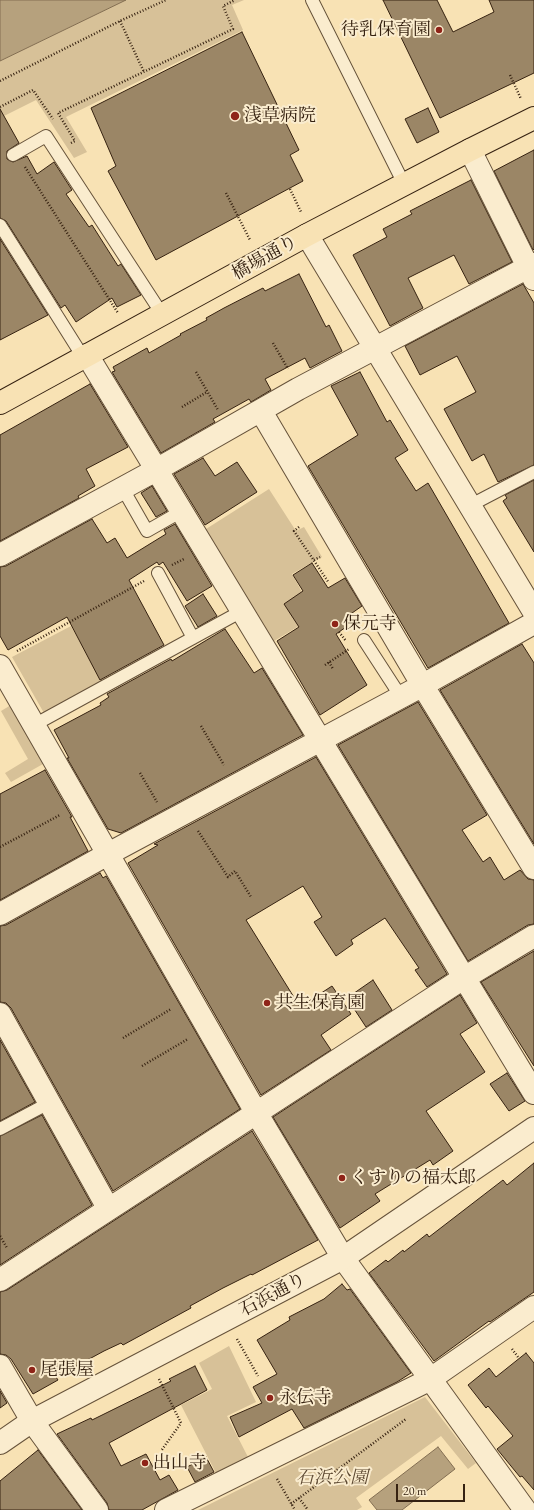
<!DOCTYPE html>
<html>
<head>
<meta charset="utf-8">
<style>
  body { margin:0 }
  #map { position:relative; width:534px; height:1510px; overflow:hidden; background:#f8e2b4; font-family:"EB Garamond",serif }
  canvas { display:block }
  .scale { position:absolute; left:396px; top:1484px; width:69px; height:18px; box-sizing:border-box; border:2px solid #362211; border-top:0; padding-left:5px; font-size:12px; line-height:14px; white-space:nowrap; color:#362211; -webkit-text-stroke:3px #faecce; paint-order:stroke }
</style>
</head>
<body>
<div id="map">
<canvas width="534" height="1510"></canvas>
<div class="scale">20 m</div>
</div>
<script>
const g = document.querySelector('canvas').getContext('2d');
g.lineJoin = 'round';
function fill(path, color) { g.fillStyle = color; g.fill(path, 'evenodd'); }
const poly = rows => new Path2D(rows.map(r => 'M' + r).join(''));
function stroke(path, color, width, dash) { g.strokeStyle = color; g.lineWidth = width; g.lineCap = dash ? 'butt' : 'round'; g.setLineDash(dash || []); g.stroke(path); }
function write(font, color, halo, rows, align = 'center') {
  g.font = font + ' "EB Garamond","Noto Serif JP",serif'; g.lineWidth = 4; g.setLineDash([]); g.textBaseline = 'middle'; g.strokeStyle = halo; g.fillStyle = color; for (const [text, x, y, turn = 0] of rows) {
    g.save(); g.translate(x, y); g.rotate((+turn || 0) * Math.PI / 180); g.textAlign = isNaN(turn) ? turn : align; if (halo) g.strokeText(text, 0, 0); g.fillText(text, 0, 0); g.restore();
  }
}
fill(poly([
  [126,0,244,0,232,5,243,30,66,117,87,152,74,158,36,100,0,118,0,61],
  [269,489,296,531,304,527,322,557,292,574,302,592,299,626,274,641,206,529],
  [71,626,104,683,44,713,12,657],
  [11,705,43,764,11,782,5,773,28,759,1,711],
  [229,1346,256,1402,227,1416,249,1459,217,1475,181,1405,212,1389,199,1363],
  [425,1397,476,1463,468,1469,441,1436,356,1498,362,1507,357,1510,198,1510]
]), '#d7c198');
const water = poly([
  [0,0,126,0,0,61,0,0],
  [438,1447,455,1469,402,1510,377,1510,369,1500,438,1447]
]);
fill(water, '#b6a17d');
stroke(water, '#836e52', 1);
const building = poly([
  [383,0,437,0,453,32,494,12,489,0,534,0,534,73,440,118,383,0],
  [242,32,299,150,290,155,303,181,156,260,108,171,116,166,91,108,242,32],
  [428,108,439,132,417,143,405,119,428,108],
  [0,109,19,143,7,151,7,159,13,162,27,156,37,174,54,162,72,190,66,194,89,227,92,225,118,266,121,264,141,295,117,307,112,298,76,322,65,305,61,308,6,221,0,218,0,109],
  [534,150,534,249,533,250,494,171,534,150],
  [471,180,512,262,469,284,454,255,408,278,423,308,390,326,353,255,387,237,383,229,412,214,410,211,471,180],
  [0,239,48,315,0,340,0,239],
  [299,274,326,327,329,325,342,351,310,368,305,358,265,379,271,390,251,402,249,399,213,419,215,422,161,453,112,372,115,371,113,367,147,348,149,353,181,335,180,334,207,320,206,318,224,308,263,288,265,291,299,274],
  [523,284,534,303,534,465,498,482,484,454,472,461,444,409,476,392,457,356,420,375,405,346,523,284],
  [360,372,387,422,390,420,408,450,395,458,416,491,428,483,509,623,428,668,308,466,358,435,331,386,360,372],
  [90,384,128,447,86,469,95,486,78,496,79,498,0,541,0,435,90,384],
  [203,458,215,476,237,462,257,492,205,525,174,474,203,458],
  [534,480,534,552,503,501,507,498,505,495,534,480],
  [152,486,167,511,156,517,141,493,152,486],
  [92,519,107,543,115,538,127,558,166,534,164,530,175,524,212,586,187,601,163,562,159,565,157,562,129,580,164,645,100,680,67,617,8,650,0,636,0,567,6,566,92,519],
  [312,563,328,588,345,578,362,606,345,618,349,625,336,634,367,685,320,715,277,641,299,627,284,604,303,591,293,575,312,563],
  [203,594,217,616,198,627,185,606,203,594],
  [225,629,254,673,262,668,303,735,121,833,108,829,67,758,69,758,54,730,101,705,100,703,109,697,107,694,171,659,172,661,225,629],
  [522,644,534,663,534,844,440,690,522,644],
  [418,702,487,815,462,830,483,862,490,857,504,880,520,870,528,879,534,880,534,924,528,925,468,961,338,745,418,702],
  [316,757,447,974,427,987,415,970,419,968,385,918,351,940,353,944,336,956,314,922,322,917,303,886,246,920,300,1007,332,986,351,1014,321,1035,331,1050,261,1095,128,863,158,845,154,844,316,757],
  [45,770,72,817,70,817,88,851,0,900,0,794,45,770],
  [100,873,103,878,106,876,240,1109,113,1191,11,1008,6,1003,0,1002,0,926,6,925,100,873],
  [534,951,534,1066,481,982,534,951],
  [373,980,392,1010,366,1027,347,998,373,980],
  [460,995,477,1023,460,1034,485,1072,426,1111,453,1151,433,1165,430,1160,375,1194,380,1201,340,1228,273,1117,460,995],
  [0,1040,35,1102,0,1121,0,1040],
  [507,1073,525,1101,509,1111,490,1084,507,1073],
  [42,1115,92,1205,0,1265,0,1136,42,1115],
  [252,1131,318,1240,252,1275,251,1274,223,1288,190,1306,191,1308,123,1345,121,1343,104,1351,56,1377,58,1380,33,1394,11,1359,6,1355,0,1354,0,1292,7,1290,252,1131],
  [534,1163,534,1292,490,1322,489,1321,434,1361,369,1273,386,1260,388,1262,403,1250,404,1252,427,1234,429,1237,503,1180,507,1185,534,1163],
  [342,1284,347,1290,350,1289,411,1373,397,1382,304,1428,292,1409,239,1437,230,1417,262,1403,253,1387,277,1374,257,1340,290,1320,289,1317,324,1299,342,1284],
  [526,1353,534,1363,534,1490,522,1476,520,1477,497,1449,513,1436,488,1406,486,1408,468,1385,489,1368,496,1377,526,1353],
  [195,1366,207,1390,109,1443,121,1466,146,1454,160,1480,169,1475,178,1490,142,1510,109,1510,107,1503,57,1434,91,1418,92,1420,171,1381,169,1379,195,1366],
  [0,1391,7,1403,0,1408,0,1391],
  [38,1450,82,1510,0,1510,0,1481,38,1450],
  [206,1457,214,1472,195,1482,187,1467,206,1457]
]);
fill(building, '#9b8666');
stroke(building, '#362211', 1);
const service = poly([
  [312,0,404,184],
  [13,155,46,136,162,314],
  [0,225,83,357],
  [123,489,147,531,182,511],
  [469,506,534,472],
  [158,573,193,638],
  [364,640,401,697],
  [34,725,242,611],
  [0,1129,49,1103]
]);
const minor = poly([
  [470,150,534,279],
  [87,355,534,1093],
  [256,413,260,413,265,418,423,686,534,868],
  [0,555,156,470,298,389,534,264],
  [0,666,257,1114,343,1258,525,1510],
  [0,914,108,854,414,690,534,623],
  [0,1014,108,1208],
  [0,1280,459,981,534,936],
  [0,1366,32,1421,97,1510],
  [166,1510,429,1380,534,1307]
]);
const tertiary = poly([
  [307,235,534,612],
  [0,1443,32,1421,343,1258,534,1128]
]);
const primary = poly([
  [0,403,307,235,470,150,534,118]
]);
stroke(service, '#66523a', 14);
stroke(minor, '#66523a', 24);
stroke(tertiary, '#66523a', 24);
stroke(primary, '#362211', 24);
stroke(poly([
  [120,21,144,72],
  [510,75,521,99],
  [0,81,120,21,166,0],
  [0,107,33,90,53,119],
  [71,143,75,141,58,113,233,29,223,6,235,0],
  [25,167,118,313],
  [290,189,301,212],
  [226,193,250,240],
  [273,343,288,369],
  [196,372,218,410],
  [182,407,207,392],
  [299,527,294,531,329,583],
  [314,560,320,557],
  [172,565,184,559],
  [339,632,346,641],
  [17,651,144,581],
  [329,662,333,669],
  [325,665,349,649],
  [201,726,224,765],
  [140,773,157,802],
  [198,831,228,877,235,871,251,897],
  [0,847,60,815],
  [123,1038,171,1009],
  [142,1066,188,1039],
  [0,1236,7,1248],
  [237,1339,258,1376],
  [512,1349,518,1357],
  [159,1379,181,1423,161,1451],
  [277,1479,295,1510],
  [299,1498,308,1510],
  [291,1504,406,1419]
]), '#362211', 2.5, [1, 2]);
stroke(service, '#faecce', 12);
stroke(minor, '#faecce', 22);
stroke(tertiary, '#faecce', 22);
stroke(primary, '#f8e2b4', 22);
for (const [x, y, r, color] of [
  [439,30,4,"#8f2418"],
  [235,116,5,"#8f2418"],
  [335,624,4,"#8f2418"],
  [267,1003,4,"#8f2418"],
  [342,1178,4,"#8f2418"],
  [32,1370,4,"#8f2418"],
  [270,1398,4,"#8f2418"],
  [145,1463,4,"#8f2418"]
]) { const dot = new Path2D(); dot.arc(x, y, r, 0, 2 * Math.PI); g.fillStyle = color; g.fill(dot); stroke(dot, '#faecce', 1.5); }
write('18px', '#362211', '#faecce', [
  ["待乳保育園",431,30,"right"],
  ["浅草病院",244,116],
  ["保元寺",343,624],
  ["共生保育園",275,1003],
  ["くすりの福太郎",350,1178],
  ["尾張屋",40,1370],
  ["永伝寺",278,1398],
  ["出山寺",153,1463]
], 'left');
write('18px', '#362211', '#faecce', [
  ["橋場通り",265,258,-29],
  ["石浜通り",273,1295,-28]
]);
write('italic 18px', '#5e4a33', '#faecce', [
  ["石浜公園",332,1478]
]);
</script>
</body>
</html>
